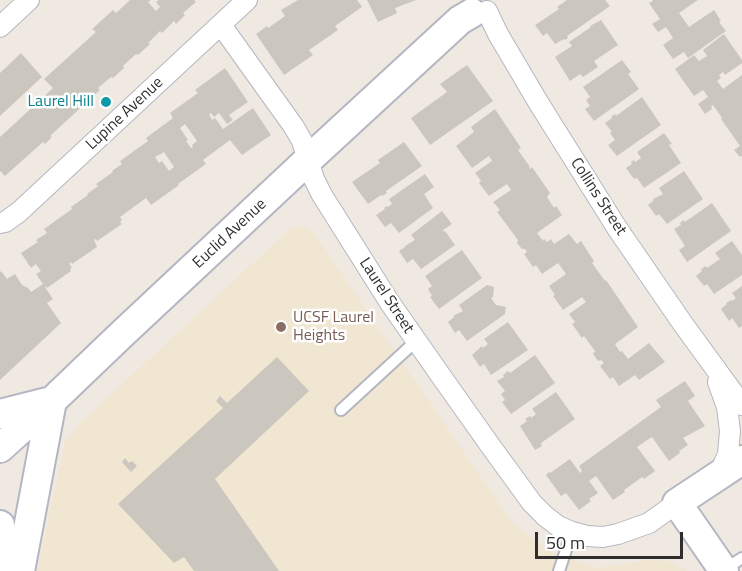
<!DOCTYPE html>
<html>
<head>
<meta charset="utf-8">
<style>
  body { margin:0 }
  #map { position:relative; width:742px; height:571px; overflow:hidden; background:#efe9e1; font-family:"Titillium Web",sans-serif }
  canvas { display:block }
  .scale { position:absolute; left:535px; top:532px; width:148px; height:27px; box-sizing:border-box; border:3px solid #2e2e2e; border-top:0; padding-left:8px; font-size:18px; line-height:21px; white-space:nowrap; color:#2e2e2e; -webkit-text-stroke:4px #fff; paint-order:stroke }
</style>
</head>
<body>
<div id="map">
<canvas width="742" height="571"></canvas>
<div class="scale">50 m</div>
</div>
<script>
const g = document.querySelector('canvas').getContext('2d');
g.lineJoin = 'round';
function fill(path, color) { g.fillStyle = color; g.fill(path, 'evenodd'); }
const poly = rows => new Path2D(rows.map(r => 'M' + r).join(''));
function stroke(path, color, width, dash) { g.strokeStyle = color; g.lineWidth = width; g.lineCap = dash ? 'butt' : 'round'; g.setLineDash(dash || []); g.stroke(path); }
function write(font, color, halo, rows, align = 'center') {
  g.font = font + ' "Titillium Web",sans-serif'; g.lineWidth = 5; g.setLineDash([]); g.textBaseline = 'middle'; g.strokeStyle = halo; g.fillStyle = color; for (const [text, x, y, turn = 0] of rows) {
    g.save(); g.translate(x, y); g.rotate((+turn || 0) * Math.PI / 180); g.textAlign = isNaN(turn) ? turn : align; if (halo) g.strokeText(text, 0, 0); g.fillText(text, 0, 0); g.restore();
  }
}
fill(poly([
  [304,226,313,232,511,521,547,550,598,568,649,560,669,561,687,571,37,571,65,441,80,423,291,228]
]), '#f0e6d1');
fill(poly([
  [130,0,151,0,148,2,156,11,160,7,156,2,159,0,194,0,196,2,183,13,185,15,176,24,174,21,162,33,160,31,148,43,150,44,138,55,136,54,123,66,124,68,113,78,111,77,98,88,100,90,50,136,52,137,45,144,43,142,5,176,0,171,0,137,53,88,44,79,96,32,92,29,113,10,116,13],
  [298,0,357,0,362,7,335,26,338,30,309,50,313,55,284,75,256,34,267,26,268,28,285,16,281,10],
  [367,0,416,0,395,8,397,13,378,22],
  [567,0,605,0,610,6,567,36,568,38,565,40,564,39,555,44,547,33,543,36,535,25,559,9,557,7],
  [652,0,698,0,679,13,689,27,714,10,721,21,719,22,726,31,688,58,684,52,673,59,663,45,673,38,666,27,658,32,652,24,660,19,649,3,653,1],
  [601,20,618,45,594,61,598,67,583,77,580,74,570,81,555,57,572,46,569,42,591,27,590,26],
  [724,34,742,60,742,63,725,75,723,72,719,75,721,78,717,81,723,89,742,75,742,156,740,157,734,150,740,146,721,119,722,118,713,105,711,107,712,109,705,114,698,104,708,97,703,90,694,96,675,69,694,55,699,61,707,56,703,50],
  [21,53,42,77,0,116,0,73],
  [622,60,631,72,628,74,639,89,594,121,585,109,590,106,586,100,590,97,583,87],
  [467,65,493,101,430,145,411,118,447,92,440,84],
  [225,68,248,102,229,115,233,120,227,124,219,113,214,117,211,113,209,114,212,120,215,118,223,129,253,108,271,135,242,155,230,140,203,160,206,164,178,184,179,185,151,205,146,198,120,217,122,220,120,222,122,224,97,241,96,239,94,240,97,247,72,264,71,262,69,264,72,267,70,269,71,271,47,288,46,286,45,287,53,299,47,303,61,323,0,380,0,272,1,271,7,279,15,274,22,285,28,288,31,292,43,284,36,274,41,271,36,264,31,268,21,253,38,242,36,240,47,233,44,229,72,209,71,207,88,195,87,194,98,186,96,184,113,172,112,171,122,164,120,161,148,141,146,138,173,118,170,113,198,93,195,90],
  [185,124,197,141,192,145,193,147,191,148,186,141,188,140,180,128],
  [164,152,174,167,169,171,162,161,159,163,155,157],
  [642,97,661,125,617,156,608,145,615,140,610,133,612,132,605,123,612,118,611,117,615,114,616,116],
  [495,109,521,148,518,150,530,167,529,168,530,169,532,167,550,193,547,197,554,208,556,206,562,215,537,233,543,241,544,239,547,242,551,239,554,244,569,234,577,244,581,241,594,261,592,263,605,281,606,280,638,327,615,344,620,352,622,351,628,359,649,343,665,362,639,380,635,375,619,386,613,377,610,379,600,366,604,363,601,360,598,361,593,354,595,351,584,336,582,338,572,324,575,322,569,314,586,302,582,297,563,310,553,296,555,295,549,286,566,274,558,263,542,274,536,265,533,267,524,254,527,252,525,249,522,249,517,243,518,240,497,212,500,210,493,202,511,190,507,184,489,196,479,183,481,181,475,173,492,161,489,156,472,168,456,146,474,132,471,127],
  [664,133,672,144,669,145,681,163,644,188,637,178,634,179,626,168,632,164,631,162,634,160,635,162,641,158,637,152],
  [404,142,422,166,386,191,387,193,382,196,381,195,368,204,352,182,380,163,378,160],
  [684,171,703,199,667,224,659,214,656,216,648,205,654,200,653,199,663,194,659,188],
  [425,174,434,187,424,194,433,208,399,233,391,223,385,227,376,215,385,209,384,208,387,206,388,207,392,204,389,199],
  [712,203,731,231,687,262,679,250,685,246,674,229,681,225,680,223,684,220,685,222],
  [442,211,452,224,443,230,444,232,445,231,455,245,421,269,413,259,407,263,399,251,405,247,405,246,415,240,411,235],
  [732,241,742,255,742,275,714,294,707,284,704,286,696,276,702,271,701,269,706,266,707,268,720,259,715,253],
  [462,250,482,278,439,309,430,297,432,296,428,289,432,286,425,276],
  [487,285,494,287,493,297,491,298,496,305,506,307,505,314,467,341,459,330,455,333,448,322,454,317,453,316,463,311,459,305],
  [742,286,742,326,739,328,732,318,729,321,721,309,727,304,726,303,731,300,732,301,736,298,732,293],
  [508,322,528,350,491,375,484,364,480,367,472,355,482,346,483,348,488,344,484,339],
  [535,355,555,383,511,414,502,402,505,400,501,394,505,391,497,381,504,377,503,375,508,371,510,373],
  [277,357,309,391,215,479,279,571,194,571,184,557,174,563,118,504,223,408,216,401,220,396,227,403],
  [685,381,695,396,688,401,705,426,683,438,688,445,679,451,680,453,669,461,652,437,637,447,655,471,644,479,642,477,624,490,625,492,613,500,596,476,589,481,598,493,589,499,591,501,579,510,566,493,561,496,546,475,549,472,550,473,570,459,580,473,582,471,579,466,661,407,656,400],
  [556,392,575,419,541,443,542,446,535,450,520,426,527,421,525,419,530,416,531,418,536,414,532,409],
  [125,458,129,463,132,461,137,466,131,472,122,462]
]), '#cbc7bf');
const lane = poly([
  [341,410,416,341],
  [724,570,742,558],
  [559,571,572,532]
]);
const street = poly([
  [487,11,498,34,538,102,617,228,683,324,742,405],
  [221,25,294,127,302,141,314,179,322,195,390,303,441,376,492,448,532,503,545,516,558,526,572,532,587,536,603,537,618,534,649,523,677,503],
  [0,27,29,0],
  [0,223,5,222,19,212,247,0],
  [718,382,727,407,730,431,728,454,719,475]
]);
const secondary = poly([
  [0,414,47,402],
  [0,448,52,401,121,335,308,160,460,20,472,13],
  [0,525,3,551,3,571],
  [20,571,52,401],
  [724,571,677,503,742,460]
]);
stroke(lane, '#b4b7c1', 14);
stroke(street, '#b4b7c1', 22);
stroke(secondary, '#b4b7c1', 32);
stroke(lane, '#fff', 10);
stroke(street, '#fff', 20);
stroke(secondary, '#fff', 28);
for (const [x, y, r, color] of [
  [106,102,6,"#0f9aa8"],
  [281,327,6,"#8d6e63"]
]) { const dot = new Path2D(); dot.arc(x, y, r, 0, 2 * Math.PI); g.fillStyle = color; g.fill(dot); stroke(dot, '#fff', 2); }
write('16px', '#0d838f', '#fff', [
  ["Laurel Hill",94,102]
], 'right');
write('16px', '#2e2e2e', '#fff', [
  ["Lupine Avenue",125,114,-43],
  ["Collins Street",598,197,57],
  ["Euclid Avenue",230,234,-43],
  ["Laurel Street",386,296,57]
]);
write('16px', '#785e54', '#fff', [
  ["UCSF Laurel",293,318],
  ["Heights",293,336]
], 'left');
</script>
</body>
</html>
